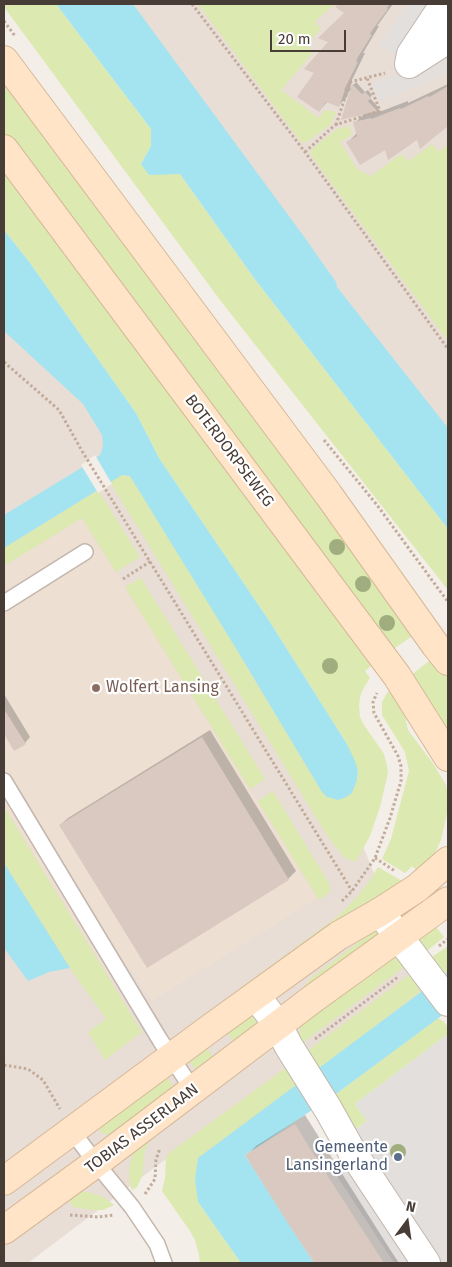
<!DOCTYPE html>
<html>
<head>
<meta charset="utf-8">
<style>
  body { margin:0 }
  #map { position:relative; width:452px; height:1267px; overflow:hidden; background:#f4eee8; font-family:"Fira Sans",sans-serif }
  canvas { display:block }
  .frame { position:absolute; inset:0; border:5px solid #483d36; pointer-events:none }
  .north { position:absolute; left:382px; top:1197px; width:50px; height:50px; -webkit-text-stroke:4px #fff; paint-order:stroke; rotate:14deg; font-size:14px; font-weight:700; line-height:20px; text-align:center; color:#483d36 }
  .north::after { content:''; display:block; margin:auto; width:18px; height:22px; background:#483d36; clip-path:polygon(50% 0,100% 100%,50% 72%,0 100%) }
  .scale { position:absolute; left:270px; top:30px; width:76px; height:22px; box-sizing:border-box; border:2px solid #483d36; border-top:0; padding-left:6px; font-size:15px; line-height:18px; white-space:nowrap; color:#483d36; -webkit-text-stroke:4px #fff; paint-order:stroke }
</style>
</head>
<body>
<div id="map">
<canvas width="452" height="1267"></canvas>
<div class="frame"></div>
<div class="north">N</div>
<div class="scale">20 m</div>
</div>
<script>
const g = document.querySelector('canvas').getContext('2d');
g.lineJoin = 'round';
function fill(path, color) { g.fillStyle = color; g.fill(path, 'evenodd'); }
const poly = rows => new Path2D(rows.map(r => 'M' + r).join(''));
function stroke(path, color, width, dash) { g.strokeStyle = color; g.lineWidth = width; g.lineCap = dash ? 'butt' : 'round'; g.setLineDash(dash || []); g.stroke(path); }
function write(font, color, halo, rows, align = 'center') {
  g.font = font + ' "Fira Sans",sans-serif'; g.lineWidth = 4.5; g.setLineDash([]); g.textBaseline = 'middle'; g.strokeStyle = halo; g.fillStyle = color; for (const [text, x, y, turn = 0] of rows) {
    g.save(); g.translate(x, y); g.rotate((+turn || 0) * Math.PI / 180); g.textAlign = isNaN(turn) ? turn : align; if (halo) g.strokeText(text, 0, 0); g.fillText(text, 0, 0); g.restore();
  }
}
fill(poly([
  [127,4,448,4,448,444],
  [4,282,334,774,431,1015,201,1175,182,1147,28,1263,4,1263]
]), '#e8ded6');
fill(poly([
  [82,518,318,898,152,1001,132,970,112,981,4,807,4,566]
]), '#eddfd2');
fill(poly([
  [4,4,56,4,151,129,151,146,141,164,180,174,254,278,448,529,448,590,220,300,4,7],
  [198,4,335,4,315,21,321,29,306,44,313,53,281,90,319,118,325,110,336,112,331,124,307,142,301,142],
  [4,71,418,632,388,653,4,136],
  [349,126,352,135,340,142,358,170,371,176,401,154,409,161,432,144,439,152,448,144,448,341,310,154,312,149,337,129],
  [4,163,377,661,365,671,370,678,363,689,360,697,359,706,360,717,364,725,384,754,387,766,388,773,380,807,370,836,356,862,350,860,344,857,330,840,110,482,122,475,130,476,237,650,322,792,354,788,357,780,358,771,347,744,268,619,159,458,136,413,30,263,4,230],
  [98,490,140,557,116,572,82,518,4,566,4,548],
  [141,578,265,779,250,789,125,587],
  [434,657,448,676,448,731,409,677],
  [393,687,401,697,408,730,434,765,446,785,448,795,448,808,441,840,434,855,426,865,418,872,412,866,405,873,382,859,391,839,409,771,405,752,382,715,382,702,387,693],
  [273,791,330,885,330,892,319,900,258,801],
  [4,807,142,1032,105,1060,88,1032,106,1019,70,968,4,863],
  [378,867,402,881,405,885,212,1012,212,1009,337,917,358,896,368,883],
  [431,921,444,937,426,952,413,934],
  [376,929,382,938,299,996,303,988,311,978],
  [448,946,448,972,441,976,429,959],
  [392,950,404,967,301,1044,299,1033,302,1020],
  [409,975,419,989,420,992,319,1069,316,1067,306,1052],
  [252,1013,261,1025,238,1048,224,1028],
  [438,1018,444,1022,448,1028,448,1034,355,1104,367,1121,353,1131,338,1105,336,1094],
  [203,1043,218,1063,197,1071,188,1059],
  [287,1067,297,1085,198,1158,198,1202,241,1263,200,1263,199,1255,195,1240,190,1231,162,1191,165,1178,166,1158,169,1153],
  [226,1074,230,1079,159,1133,149,1142,146,1148,144,1155,143,1173,140,1181,137,1187,132,1190,130,1185,129,1171,131,1158,139,1145],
  [167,1077,174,1087,113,1134,105,1135,100,1131,99,1127],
  [80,1192,88,1192,101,1196,106,1199,114,1205,103,1210,90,1210,73,1207,66,1195]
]), '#dce9b0');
fill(poly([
  [407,4,433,4,397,56,380,45],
  [448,48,448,70,436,77,406,91,378,101,371,84,400,73],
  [448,1034,448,1263,394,1263,331,1167,363,1147,353,1131,367,1121,355,1104]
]), '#e2dfdd');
fill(poly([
  [56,4,133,4,305,238,336,282,337,287,448,428,448,529,254,278,180,174,149,175,141,164,151,146,151,129],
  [4,230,30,263,136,413,159,458,268,619,347,744,355,761,358,771,357,780,354,788,351,794,344,798,338,800,331,798,327,797,322,792,237,650,130,476,122,475,4,548,4,515,81,468,100,455,103,446,102,435,83,404,4,331],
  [4,863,70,968,49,972,28,981,4,948],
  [448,972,448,1011,336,1094,245,1155,314,1263,241,1263,198,1202,195,1179,198,1158]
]), '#a4e4f1');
fill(poly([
  [95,455,112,484,98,493,81,465]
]), '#f4eee8');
fill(poly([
  [340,4,393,4,377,26,379,26,363,53,365,53,351,82,352,82,350,88,356,82,365,92,368,90,372,95,370,98,379,108,378,109,379,112,408,101,408,103,448,84,448,124,421,147,417,138,386,148,348,142,357,133,355,123,365,113,351,92,349,91,347,97,339,105,328,101,319,111,316,72,330,42,346,12,337,7],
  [4,694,30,737,25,743,14,749,4,732],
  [210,730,296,871,288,879,147,966,60,825,68,818],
  [305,1115,391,1251,399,1263,315,1263,247,1155,256,1146]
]), '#0003');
fill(poly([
  [339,4,390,4,387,8,388,9,373,29,370,34,372,35,358,57,356,61,358,62,344,90,345,90,339,107,326,102,319,112,297,97,314,73,304,69,328,42,318,38,344,13,335,7],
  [352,84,362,94,365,92,371,98,368,101,377,111,341,120],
  [448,86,448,126,420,149,417,140,388,160,385,150,360,165,346,142,357,136,353,122,371,118,371,119,400,108,401,109,428,96,429,97,433,95],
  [4,709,26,744,14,751,4,734],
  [202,737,289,880,147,968,59,825],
  [295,1124,314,1155,384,1263,314,1263,282,1214,245,1155]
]), '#d9c9c0');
const lane = poly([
  [4,603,85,552],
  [4,781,160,1040,193,1090],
  [72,1131,96,1163,132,1207,157,1244,164,1263]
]);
const street = poly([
  [448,4,439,12,411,54,409,64,448,39],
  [380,912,448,1002],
  [256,996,278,1025,288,1045,328,1109,351,1150,426,1263]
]);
const secondary = poly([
  [4,60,328,494,436,646,448,661],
  [4,149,397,676,448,757],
  [4,1181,212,1027,338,936,380,912,417,888,448,861],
  [4,1230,96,1163,314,998,448,901]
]);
stroke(lane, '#c3b6ad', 18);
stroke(street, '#c3b6ad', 30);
stroke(secondary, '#d7b899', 30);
stroke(poly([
  [192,4,305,152,448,349],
  [4,21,15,36],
  [336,125,350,82,385,73],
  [305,152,335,125,380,111,367,78],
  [4,362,59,410,82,451,352,891],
  [324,440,377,505,448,602],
  [123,579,151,561],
  [375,858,395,871],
  [342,901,352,891,375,858,390,818,401,781,401,766,398,756,374,713,373,702,377,693],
  [439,946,448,939],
  [315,1039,398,977],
  [4,1065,28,1069,43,1080,60,1109],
  [145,1194,155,1179,156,1160,160,1148],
  [70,1215,98,1217,114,1215]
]), '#c2ab9b', 3, [2.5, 2.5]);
stroke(lane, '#fff', 15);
stroke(street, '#fff', 28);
stroke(secondary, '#ffe4c7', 28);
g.fillStyle = '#a0ae7f';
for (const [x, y] of [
  [337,547],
  [363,584],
  [387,623],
  [330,666],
  [398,1152]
]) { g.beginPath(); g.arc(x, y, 8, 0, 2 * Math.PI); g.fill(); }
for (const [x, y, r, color] of [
  [96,688,5,"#8d6e63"],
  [398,1157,5,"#5c6f8a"]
]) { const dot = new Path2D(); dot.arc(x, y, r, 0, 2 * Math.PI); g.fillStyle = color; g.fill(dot); stroke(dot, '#fff', 2); }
write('16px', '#483d36', '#fff', [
  ["BOTERDORPSEWEG",229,451,53],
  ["TOBIAS ASSERLAAN",142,1129,-37]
]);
write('16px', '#785e54', '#fff', [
  ["Wolfert Lansing",106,688]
], 'left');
write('16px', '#4e5e75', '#fff', [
  ["Gemeente",388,1148],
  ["Lansingerland",388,1166]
], 'right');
</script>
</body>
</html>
